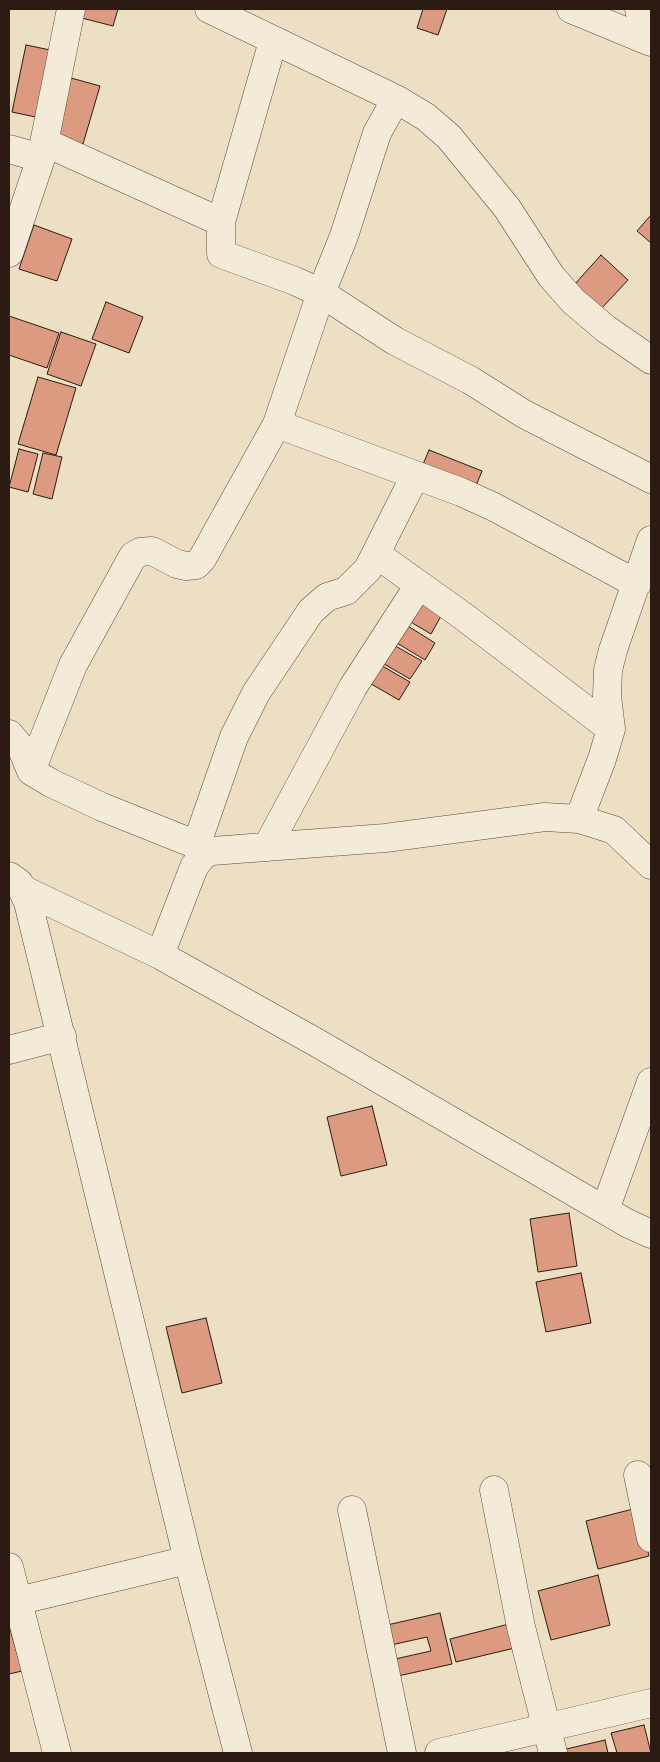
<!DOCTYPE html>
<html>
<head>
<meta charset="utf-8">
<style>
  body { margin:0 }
  #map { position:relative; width:660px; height:1762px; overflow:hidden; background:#ecdfc3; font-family:"Old Standard TT",serif }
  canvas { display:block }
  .frame { position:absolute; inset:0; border:10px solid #2c1b12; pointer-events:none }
</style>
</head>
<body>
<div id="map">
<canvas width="660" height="1762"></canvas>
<div class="frame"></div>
</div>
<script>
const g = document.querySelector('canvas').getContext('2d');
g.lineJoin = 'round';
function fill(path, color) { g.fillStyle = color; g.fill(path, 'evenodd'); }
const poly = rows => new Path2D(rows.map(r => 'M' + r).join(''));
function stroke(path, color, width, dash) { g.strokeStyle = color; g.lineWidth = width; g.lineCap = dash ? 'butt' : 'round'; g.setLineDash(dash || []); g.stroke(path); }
const building = poly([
  [76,9,118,9,113,26,74,16,76,9],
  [423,9,447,9,438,35,417,28,423,9],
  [26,45,60,52,45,119,12,112,26,45],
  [71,78,100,86,83,144,55,137,71,78],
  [651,215,651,243,637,231,651,215],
  [34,225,72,239,57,281,19,269,34,225],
  [601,255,628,280,601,309,574,285,601,255],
  [106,302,143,317,129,353,92,339,106,302],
  [9,316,59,333,47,368,9,355,9,316],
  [61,332,96,344,81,386,47,374,61,332],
  [38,377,76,388,56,455,18,444,38,377],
  [19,449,38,454,28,492,9,487,19,449],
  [429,450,482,471,472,496,419,474,429,450],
  [43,453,62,457,52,499,33,494,43,453],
  [423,597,445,609,431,634,409,621,423,597],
  [403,623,435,643,425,660,392,640,403,623],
  [390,643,422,661,410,679,379,661,390,643],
  [377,663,410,682,399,700,366,681,377,663],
  [372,1106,387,1165,341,1176,327,1117,372,1106],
  [569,1213,577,1266,538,1272,530,1219,569,1213],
  [581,1273,591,1323,546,1332,536,1282,581,1273],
  [206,1318,222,1383,182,1393,166,1327,206,1318],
  [637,1508,649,1556,598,1569,586,1521,637,1508],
  [598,1575,610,1625,551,1640,538,1591,598,1575],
  [440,1613,452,1664,398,1676,395,1659,431,1651,427,1637,391,1645,387,1625,440,1613],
  [513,1623,519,1647,456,1662,450,1639,513,1623],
  [9,1625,22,1671,9,1674,9,1625],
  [644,1725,651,1753,617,1753,611,1733,644,1725],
  [605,1740,608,1753,563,1753,562,1750,605,1740]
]);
fill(building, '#dc9a81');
stroke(building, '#2c1b12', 1);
const minor = poly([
  [209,9,396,99,426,117,449,137,507,208,551,276,573,301,606,329,651,360],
  [571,9,651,42],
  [639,9,647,40],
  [273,41,221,222,221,254,295,281,321,293,395,341,470,380,524,414,651,479],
  [44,142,221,222],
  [9,149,41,158],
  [9,253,41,158,71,9],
  [277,424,461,492,494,507,637,584],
  [376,554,463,616,611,729],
  [9,734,22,749,31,771,51,783,102,807,212,851],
  [31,771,73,665,133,556,140,552,152,551,177,564,186,566,196,565,202,559,277,424,321,293,344,236,377,133,396,99],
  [579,819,602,759,611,729,607,696,608,670,613,650,651,540],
  [197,843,234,737,256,693,311,611,327,597,346,591,368,569,415,476],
  [267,847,353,687,419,585],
  [24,890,160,955,319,1044,627,1223,651,1234],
  [160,955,194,867,203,855,212,851,385,838,545,817,579,819,614,830,651,865],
  [9,1050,62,1036],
  [605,1210,651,1082],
  [638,1475,651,1538],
  [494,1490,521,1627,553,1753],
  [352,1510,402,1753],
  [9,1567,57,1753],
  [9,1603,188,1560],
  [439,1753,651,1703]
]);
const tertiary = poly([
  [9,876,19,883,28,902,188,1560,238,1753]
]);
stroke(minor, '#5c4c3e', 29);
stroke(tertiary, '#5c4c3e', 29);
stroke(minor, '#f3ead8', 28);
stroke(tertiary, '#f3ead8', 28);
</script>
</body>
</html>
